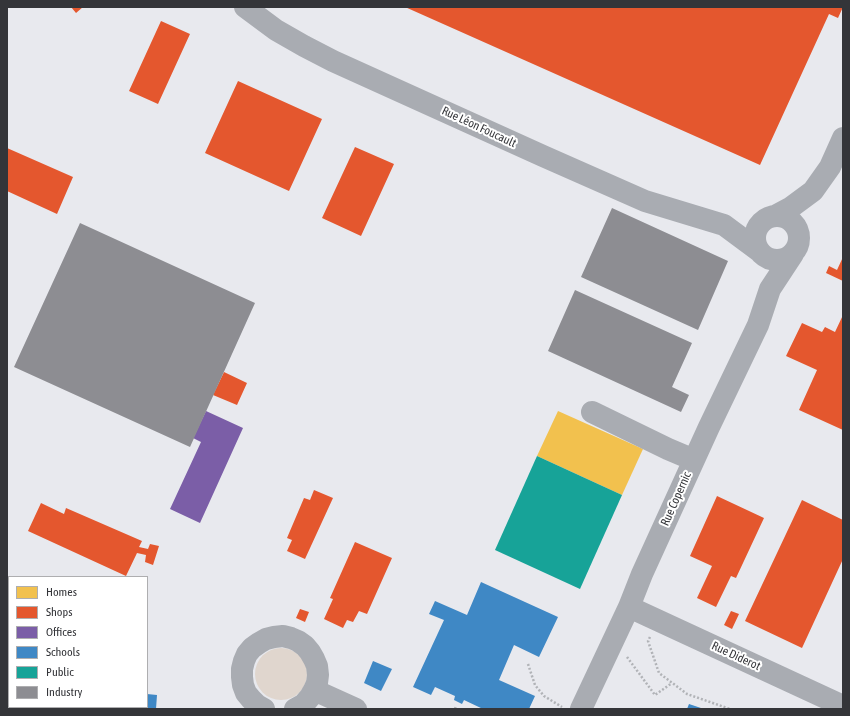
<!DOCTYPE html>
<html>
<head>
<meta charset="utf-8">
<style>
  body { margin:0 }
  #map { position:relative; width:850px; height:716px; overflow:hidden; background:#e8e9ee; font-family:"Asap Condensed",sans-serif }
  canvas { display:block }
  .frame { position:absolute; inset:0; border:8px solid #343539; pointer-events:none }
  .legend { position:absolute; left:8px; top:576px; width:140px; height:132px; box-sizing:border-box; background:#fff; border:1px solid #aeaeb0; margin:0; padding:5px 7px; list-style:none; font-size:12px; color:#343539 }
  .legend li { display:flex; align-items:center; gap:8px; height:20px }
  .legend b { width:20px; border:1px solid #aeaeb0 }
</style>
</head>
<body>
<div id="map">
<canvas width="850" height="716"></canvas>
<div class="frame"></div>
<ul class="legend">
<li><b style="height:11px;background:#f2c14e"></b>Homes</li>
<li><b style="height:11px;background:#e4572e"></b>Shops</li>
<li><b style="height:11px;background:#7b5ea7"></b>Offices</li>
<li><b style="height:11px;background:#3f88c5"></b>Schools</li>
<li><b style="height:11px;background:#17a398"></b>Public</li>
<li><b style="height:11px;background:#8d8d92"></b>Industry</li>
</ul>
</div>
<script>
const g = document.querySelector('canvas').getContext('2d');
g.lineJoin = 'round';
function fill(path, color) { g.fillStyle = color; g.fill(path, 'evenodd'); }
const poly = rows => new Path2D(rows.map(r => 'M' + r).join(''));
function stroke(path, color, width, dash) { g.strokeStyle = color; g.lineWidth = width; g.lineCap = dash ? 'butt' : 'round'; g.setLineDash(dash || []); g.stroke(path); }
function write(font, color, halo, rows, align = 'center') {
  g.font = font + ' "Asap Condensed",sans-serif'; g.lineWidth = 4; g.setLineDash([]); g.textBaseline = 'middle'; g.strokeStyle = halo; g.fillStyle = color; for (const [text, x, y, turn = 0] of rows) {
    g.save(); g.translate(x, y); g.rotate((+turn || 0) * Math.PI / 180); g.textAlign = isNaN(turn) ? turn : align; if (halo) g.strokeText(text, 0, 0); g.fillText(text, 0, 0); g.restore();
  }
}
fill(poly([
  '255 674a26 26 0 1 1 52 0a26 26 0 1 1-52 0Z'
]), '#e0d6ce');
fill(poly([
  [558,411,643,449,622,495,537,456]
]), '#f2c14e');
fill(poly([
  [71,7,83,7,76,13],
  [405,7,843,7,838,18,829,14,760,165],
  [161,21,190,34,158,104,129,91],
  [238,81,322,119,289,191,205,153],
  [355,147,394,164,361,236,322,218],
  [7,148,73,177,57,214,7,191],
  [843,257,843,281,826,273,829,266,837,270],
  [843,315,843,430,799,410,817,370,786,356,802,323,822,332,825,327,835,332],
  [224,372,247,383,237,405,213,395],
  [314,490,333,498,305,559,287,551,292,540,287,538,304,498,310,500],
  [717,496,764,518,736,578,731,576,716,607,697,598,712,566,690,556],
  [802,500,843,520,843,559,802,648,745,621],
  [41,503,64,514,66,508,142,541,139,547,148,549,150,544,159,546,153,565,145,562,146,555,137,553,126,576,28,531],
  [355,542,392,558,367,614,359,611,353,622,347,620,343,628,324,619,333,599,330,598],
  [300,609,309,612,305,622,296,618],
  [731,611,739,614,732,629,724,625]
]), '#e4572e');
fill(poly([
  [206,411,243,428,200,523,170,509,201,442,193,438]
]), '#7b5ea7');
fill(poly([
  [481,582,558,617,539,657,514,645,499,680,535,696,529,709,483,709,464,700,462,704,454,700,455,696,435,687,431,695,413,687,444,620,429,614,435,601,467,615],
  [373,661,392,669,381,691,364,683],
  [147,694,157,695,156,709,55,709,55,707,147,707],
  [7,695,9,695,8,709,7,709],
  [689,704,704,709,687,709]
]), '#3f88c5');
fill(poly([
  [537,456,622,495,580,589,495,550]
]), '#17a398');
fill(poly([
  [612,208,728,261,698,330,581,277],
  [80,223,255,303,190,447,14,367],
  [575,290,692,343,672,387,689,395,681,412,548,351]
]), '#8d8d92');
stroke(poly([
  [650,637,648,641,659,673,687,694,730,709],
  [627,657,655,695,672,683],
  [528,664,535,685,544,696,562,707],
  [455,709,456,706]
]), '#b1b3b7', 2.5, [2, 2]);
stroke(poly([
  [245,7,276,30,304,46,333,61,543,156,645,201,724,225,759,251],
  [775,216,790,208,813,191,830,167,843,138],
  '755 238a22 22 0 1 1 44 0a22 22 0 1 1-44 0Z',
  [592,412,668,449,694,460],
  [629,607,843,706],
  [314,690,356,709],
  [264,709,257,705,251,699,246,693,243,685,242,677,242,669,244,661,247,654,252,648,259,643,266,639,274,637,283,636,291,638,298,641,305,646,310,652,314,659,317,666,318,675,317,683,314,690,310,697,304,704,295,709],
  [581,709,629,607,642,574,709,427,758,325,770,289,793,254]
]), '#a9acb2', 22);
write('12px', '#343539', '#fff', [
  ["Rue Léon Foucault",479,127,25],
  ["Rue Copernic",676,499,-66],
  ["Rue Diderot",736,656,25]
]);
</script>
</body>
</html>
